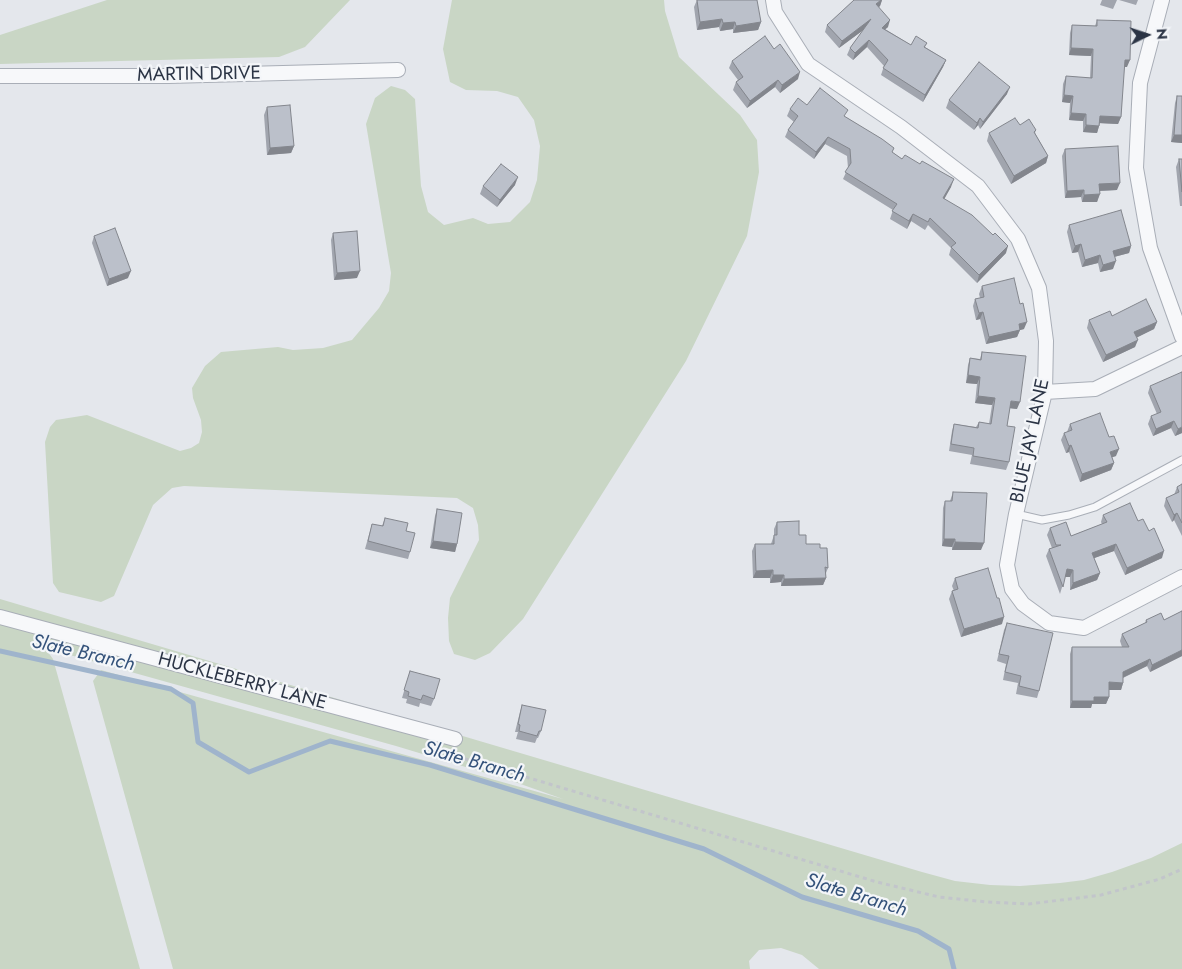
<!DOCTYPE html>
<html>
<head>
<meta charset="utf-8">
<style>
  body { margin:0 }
  #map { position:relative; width:1182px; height:969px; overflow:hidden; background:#e4e7ec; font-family:Jost,sans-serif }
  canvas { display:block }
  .north { position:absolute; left:1122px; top:10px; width:50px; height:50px; -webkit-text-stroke:4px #f4f6f9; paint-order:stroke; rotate:86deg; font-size:14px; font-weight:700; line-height:20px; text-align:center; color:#2b3445 }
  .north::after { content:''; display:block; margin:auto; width:18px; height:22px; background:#2b3445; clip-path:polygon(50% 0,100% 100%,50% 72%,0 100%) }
</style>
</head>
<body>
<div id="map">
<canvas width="1182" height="969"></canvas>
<div class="north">N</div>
</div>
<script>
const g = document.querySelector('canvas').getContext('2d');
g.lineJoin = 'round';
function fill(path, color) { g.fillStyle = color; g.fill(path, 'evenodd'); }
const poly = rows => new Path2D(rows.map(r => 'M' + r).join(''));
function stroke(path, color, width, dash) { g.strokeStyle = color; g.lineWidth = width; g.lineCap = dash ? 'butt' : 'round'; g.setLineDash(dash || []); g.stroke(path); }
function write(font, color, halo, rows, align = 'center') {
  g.font = font + ' Jost,sans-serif'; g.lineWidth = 4.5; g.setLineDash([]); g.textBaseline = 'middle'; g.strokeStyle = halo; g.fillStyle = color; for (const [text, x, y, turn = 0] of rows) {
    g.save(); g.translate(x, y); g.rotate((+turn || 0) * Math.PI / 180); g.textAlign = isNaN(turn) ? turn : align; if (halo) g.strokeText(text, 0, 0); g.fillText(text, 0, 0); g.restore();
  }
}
fill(poly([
  [107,0,350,0,305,47,279,57,0,64,0,35],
  [452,0,664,0,665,11,679,57,740,115,757,140,759,172,747,236,686,361,523,619,490,653,475,660,454,654,449,641,448,618,450,598,479,540,478,525,473,508,457,498,184,486,172,488,153,505,114,596,101,602,59,592,53,583,45,442,50,427,56,420,87,415,180,451,191,448,199,443,202,432,201,420,193,398,192,388,205,366,221,352,278,347,293,350,323,348,352,340,379,308,389,291,391,273,366,124,375,98,391,86,405,90,415,99,421,186,428,212,444,225,473,218,488,224,510,222,530,202,537,180,540,146,534,120,518,97,497,91,466,90,450,82,443,49],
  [0,599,922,872,955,881,990,885,1020,886,1060,883,1084,880,1112,872,1151,858,1182,843,1182,969,819,969,802,955,781,948,759,950,749,961,750,969,173,969,93,681,101,670,563,799,512,781,396,746,45,648,53,659,140,969,0,969]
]), '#c9d6c5');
stroke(poly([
  [0,651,171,689,193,703,198,742,249,772,330,741,430,765,704,849,802,897,918,931,949,949,954,969]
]), '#9fb4cc', 5);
const lane = poly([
  [1016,514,1042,520,1069,515,1095,507,1182,460]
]);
const street = poly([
  [773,0,775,12,808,64,901,127,978,186,1018,239,1039,288,1046,341,1045,392,1016,514,1007,565,1012,589,1023,604,1049,623,1084,628,1182,577],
  [1162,0,1140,83,1136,168,1150,248,1182,337],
  [0,76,168,76,398,70],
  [1045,392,1095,389,1182,347],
  [0,617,455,739]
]);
stroke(lane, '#a9aeb7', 9);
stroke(street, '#a9aeb7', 16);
stroke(poly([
  [449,754,877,882,939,897,987,902,1029,904,1101,895,1160,879,1182,869]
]), '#c2c5cb', 3, [4, 4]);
stroke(lane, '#f7f8fa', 7);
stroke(street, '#f7f8fa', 14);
fill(poly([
  [697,0,761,22,758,30,733,33,733,29,720,31,719,27,697,30,694,7],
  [854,0,882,0,880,6,879,7,888,27,885,29,911,45,927,43,925,47,946,60,943,67,923,102,881,75,884,66,867,47,853,60,847,55,850,48,863,30,839,48,825,32,827,25],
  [1102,0,1117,0,1113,9,1100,5],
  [1119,0,1138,0,1136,5],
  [1097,20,1127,67,1124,67,1121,117,1118,124,1100,123,1097,133,1083,132,1083,121,1069,120,1070,103,1062,102,1063,84,1066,76,1090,78,1091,56,1069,55,1070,33,1072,25,1095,26],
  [732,61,798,79,780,93,775,87,747,108,733,90,736,82,738,80,729,68],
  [1007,94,980,129,978,125,974,130,946,108,949,100],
  [1177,96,1182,143,1171,142,1175,103],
  [807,105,846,117,894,148,892,152,902,159,951,187,944,198,1006,253,977,283,949,255,951,248,928,225,925,230,911,221,907,229,890,219,893,210,843,179,848,168,847,156,825,144,814,159,785,137,788,130,794,122,787,116,790,109],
  [267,107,294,146,291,153,267,155,264,115],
  [1020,125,1036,130,1035,133,1048,156,1046,163,1011,184,987,141,989,133],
  [1065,149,1117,190,1100,191,1097,202,1082,202,1081,197,1065,198,1062,156],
  [1179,159,1182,159,1182,206,1180,206,1176,167],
  [515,185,497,207,480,194,483,186],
  [1069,225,1131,246,1129,253,1114,257,1113,269,1100,272,1098,263,1082,267,1078,252,1072,253,1067,232],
  [333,233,357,278,334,280,331,240],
  [94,236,128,278,107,286,92,243],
  [982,286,1024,329,1020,330,1017,337,986,344,980,319,976,320,973,306,975,299,980,298,979,294],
  [1112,316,1157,322,1154,329,1137,337,1135,347,1103,362,1087,328,1089,320],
  [982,352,1017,409,1010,408,1007,426,1009,462,1006,470,970,464,972,455,949,451,952,431,954,424,976,427,979,422,989,424,992,405,975,403,977,384,966,383,968,365,970,358,980,359],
  [1150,386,1182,433,1175,436,1171,428,1153,436,1148,424,1151,416,1157,414,1148,393],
  [1070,424,1116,456,1112,457,1114,463,1111,470,1080,482,1069,452,1066,453,1061,440,1064,433,1067,432],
  [1182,484,1182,536,1174,520,1172,522,1164,506,1166,498,1174,495,1177,487],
  [953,492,981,550,952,550,952,547,942,546,943,508,945,501,950,501],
  [437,509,457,544,455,552,430,548,435,516],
  [1103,515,1138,521,1162,558,1125,575,1114,551,1094,558,1100,573,1097,580,1070,590,1070,577,1065,577,1060,594,1046,556,1049,549,1052,548,1047,535,1050,528,1071,536,1102,524,1101,522],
  [385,518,406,531,410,552,408,559,365,549,372,524,382,526],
  [777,522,799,535,806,544,820,548,828,568,826,573,826,578,823,585,781,586,781,582,770,583,770,578,753,578,752,551,755,544,771,544,774,535,774,529],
  [955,578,997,598,1002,624,961,637,949,599,952,591,954,591,952,586],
  [1182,611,1182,656,1150,672,1147,666,1123,678,1123,683,1121,690,1109,690,1109,697,1106,704,1092,704,1091,708,1070,708,1070,654,1072,647,1122,647,1120,641,1122,634,1145,623,1146,620,1164,620],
  [1007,623,1039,691,1037,698,1016,694,1018,683,1003,680,1006,664,997,661,1004,630],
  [410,671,434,699,431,706,420,703,419,707,406,703,407,699,402,698],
  [522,705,541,731,538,738,537,738,535,743,516,739,518,732,515,732,520,712]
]), '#a1a5ae');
fill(poly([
  [881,0,882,0,880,6,873,12,876,4],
  [722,19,719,27,697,30,700,22],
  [871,19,869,26,839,48,842,41],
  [890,20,888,27,879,35,882,28],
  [735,22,733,29,720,31,723,23],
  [761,22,758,30,733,33,736,26],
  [869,40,867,47,853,60,855,53],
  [1071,48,1093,49,1091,56,1069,55],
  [946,60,943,67,923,102,925,95],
  [1125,60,1130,60,1127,67,1122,67],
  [800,72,798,79,780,93,782,85],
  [778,80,775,87,747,108,750,101],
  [1010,87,1007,94,980,129,983,122],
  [1064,95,1073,96,1070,103,1062,102],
  [1071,113,1086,114,1083,121,1069,120],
  [1100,116,1121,117,1118,124,1097,123],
  [980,118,978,125,974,130,977,123],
  [1086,125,1099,126,1097,133,1083,132],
  [1174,135,1182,135,1182,143,1171,142],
  [828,137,825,144,814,159,816,152],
  [294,146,291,153,267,155,270,148],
  [1048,156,1046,163,1011,184,1014,176],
  [518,177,515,185,497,207,500,200],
  [954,179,951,187,941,205,943,198],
  [1120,183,1117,190,1096,191,1099,184],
  [1084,190,1081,197,1065,198,1067,191],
  [1100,194,1097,202,1082,202,1084,195],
  [913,214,911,221,907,229,909,221],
  [1081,244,1078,252,1072,253,1075,246],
  [1008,246,1006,253,977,283,979,275],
  [1131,246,1129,253,1110,258,1113,251],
  [1100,255,1098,263,1082,267,1085,260],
  [1116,261,1113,269,1100,272,1103,265],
  [131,271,128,278,107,286,109,279],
  [360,271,357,278,334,280,337,273],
  [983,312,980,319,976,320,979,313],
  [1027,322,1024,329,1020,330,1017,337,986,344,989,337,1019,324],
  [1157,322,1154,329,1132,340,1134,332],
  [1138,340,1135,347,1103,362,1106,355],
  [968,375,980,377,977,384,966,383],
  [978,396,995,398,992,405,975,403],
  [1011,401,1020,402,1017,409,1008,408],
  [1174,421,1171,428,1153,436,1156,429],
  [1182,427,1182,433,1175,436,1178,429],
  [1071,445,1069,452,1066,453,1069,446],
  [1119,449,1116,456,1107,459,1110,452],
  [1114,463,1111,470,1080,482,1082,474],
  [1177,513,1174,520,1172,522,1174,515],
  [944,539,955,539,952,547,942,546],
  [433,541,457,544,455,552,430,548],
  [955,542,984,543,981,550,952,550],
  [1116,544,1114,551,1089,560,1092,553],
  [1164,551,1162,558,1125,575,1127,568],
  [1067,569,1073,570,1070,577,1064,577],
  [773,570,770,578,753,578,756,571],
  [1100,573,1097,580,1070,590,1073,583],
  [773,575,784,575,781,582,770,583],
  [826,578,823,585,781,586,784,579],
  [1004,617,1002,624,961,637,964,629],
  [1182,650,1182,656,1150,672,1152,665],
  [1150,659,1147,666,1120,679,1123,672],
  [1109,682,1123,683,1121,690,1106,690],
  [1094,697,1109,697,1106,704,1092,704,1091,708,1070,708,1072,701]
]), '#83868d');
const building = poly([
  [697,0,757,0,761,22,736,26,735,22,723,23,722,19,700,22,697,0],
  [854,0,881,0,876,4,890,20,882,28,911,45,916,36,927,43,924,47,946,60,925,95,883,68,888,60,869,40,855,53,850,48,871,19,842,41,827,25,854,0],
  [1097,20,1131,21,1130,60,1125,60,1121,117,1100,116,1099,126,1086,125,1086,114,1071,113,1073,96,1064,95,1066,76,1092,78,1093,49,1071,48,1072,25,1097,26,1097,20],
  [765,36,774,49,780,44,800,72,782,85,778,80,750,101,736,82,743,77,732,61,765,36],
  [979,62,1010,87,983,122,980,118,977,123,949,100,979,62],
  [820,88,848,110,844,116,882,139,894,148,892,152,902,159,905,155,920,164,922,161,954,179,943,198,972,215,993,235,995,233,1008,246,979,275,951,247,956,243,930,218,928,222,913,214,909,221,892,211,897,204,845,172,851,163,850,149,828,137,816,152,788,130,798,116,790,109,798,98,807,105,820,88],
  [1177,96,1182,96,1182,135,1174,135,1177,96],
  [290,105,294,146,270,148,267,107,290,105],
  [1015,118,1020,125,1029,119,1036,130,1034,132,1048,156,1014,176,989,133,1015,118],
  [1118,146,1120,183,1099,184,1100,194,1084,195,1084,190,1067,191,1065,149,1118,146],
  [1179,159,1182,159,1182,192,1179,159],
  [501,164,518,177,500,200,483,186,501,164],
  [1121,210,1131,246,1113,251,1116,261,1103,265,1100,255,1085,260,1081,244,1075,246,1069,225,1121,210],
  [115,228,131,271,109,279,94,236,115,228],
  [357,231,360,271,337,273,333,233,357,231],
  [1014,278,1020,304,1023,303,1027,322,1019,324,1020,330,989,337,983,312,979,313,975,299,984,297,982,286,1014,278],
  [1146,299,1157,322,1134,332,1138,340,1106,355,1089,320,1110,311,1112,316,1146,299],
  [982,352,1026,356,1020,402,1011,401,1007,426,1015,427,1009,462,973,456,974,448,951,444,954,424,978,428,979,422,991,424,995,398,978,396,980,377,968,375,970,358,981,360,982,352],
  [1182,372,1182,427,1178,429,1174,421,1156,429,1151,416,1161,412,1150,386,1182,372],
  [1100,413,1109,437,1114,436,1119,449,1110,452,1114,463,1082,474,1071,445,1069,446,1064,433,1072,430,1070,424,1100,413],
  [1182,484,1182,523,1177,513,1174,515,1166,498,1179,492,1177,487,1182,484],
  [953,492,987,493,984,543,955,542,955,539,944,539,945,501,952,501,953,492],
  [1130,503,1138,521,1143,519,1149,531,1154,528,1164,551,1127,568,1116,544,1092,553,1100,573,1073,583,1073,570,1067,569,1063,587,1049,549,1061,545,1056,545,1050,528,1066,522,1071,536,1107,522,1103,515,1130,503],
  [437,509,462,513,457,544,433,541,437,509],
  [385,518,408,523,406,531,415,533,410,552,368,541,372,524,383,526,385,518],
  [799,521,799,535,806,535,806,544,820,544,820,548,827,548,828,568,825,567,826,578,784,579,784,575,773,575,773,570,756,571,755,544,774,544,774,535,777,535,777,522,799,521],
  [988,568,997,598,999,598,1004,617,964,629,952,591,958,589,955,578,988,568],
  [1182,611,1182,650,1152,665,1150,659,1123,672,1123,683,1109,682,1109,697,1094,697,1094,701,1072,701,1072,647,1129,647,1122,634,1147,622,1146,620,1161,613,1164,620,1182,611],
  [1007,623,1053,633,1039,691,1019,686,1021,676,1005,672,1009,656,999,654,1007,623],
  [410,671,440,679,434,699,423,695,421,700,408,696,409,692,404,690,410,671],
  [522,705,546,710,541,731,539,731,537,736,519,731,520,725,518,724,522,705]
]);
fill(building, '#bbc0ca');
stroke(building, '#83868d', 1);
write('19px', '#2b3445', '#f4f6f9', [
  ["MARTIN DRIVE",199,75,-1],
  ["BLUE JAY LANE",1031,441,-78],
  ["HUCKLEBERRY LANE",242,682,15]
]);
write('italic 20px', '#34527a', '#f4f6f9', [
  ["Slate Branch",83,654,13],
  ["Slate Branch",474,763,16],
  ["Slate Branch",856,896,17]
]);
</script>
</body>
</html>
